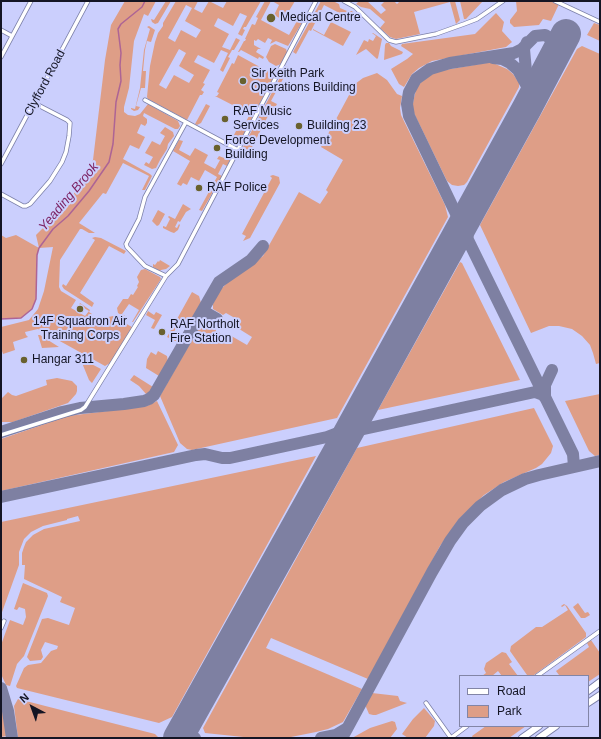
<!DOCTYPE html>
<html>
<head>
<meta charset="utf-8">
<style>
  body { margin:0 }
  #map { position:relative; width:601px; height:739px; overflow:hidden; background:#cbcffd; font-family:Helvetica,sans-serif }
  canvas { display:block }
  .frame { position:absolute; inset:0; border:2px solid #141524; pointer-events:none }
  .legend { position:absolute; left:459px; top:675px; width:130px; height:52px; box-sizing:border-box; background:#cbcffd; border:1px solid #8285a6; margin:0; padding:5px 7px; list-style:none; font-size:12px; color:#141524 }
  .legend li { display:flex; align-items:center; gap:8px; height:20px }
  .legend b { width:20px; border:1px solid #8285a6 }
  .north { position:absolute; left:12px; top:687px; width:40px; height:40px; -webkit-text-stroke:3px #cbcffd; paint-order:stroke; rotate:319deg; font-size:11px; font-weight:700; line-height:16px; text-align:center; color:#141524 }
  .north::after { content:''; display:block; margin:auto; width:14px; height:18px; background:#141524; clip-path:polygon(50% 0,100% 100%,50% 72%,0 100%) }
</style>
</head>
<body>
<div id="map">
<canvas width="601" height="739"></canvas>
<div class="frame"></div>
<ul class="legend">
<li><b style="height:5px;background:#fff"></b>Road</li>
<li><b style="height:11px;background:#de9e87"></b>Park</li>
</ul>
<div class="north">N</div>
</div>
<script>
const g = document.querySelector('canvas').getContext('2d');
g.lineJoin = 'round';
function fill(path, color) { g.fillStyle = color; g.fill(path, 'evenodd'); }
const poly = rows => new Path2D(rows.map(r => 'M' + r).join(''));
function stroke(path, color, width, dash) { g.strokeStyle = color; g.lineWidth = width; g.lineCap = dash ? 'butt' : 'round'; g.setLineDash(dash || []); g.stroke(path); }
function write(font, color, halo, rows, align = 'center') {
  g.font = font + ' Helvetica,sans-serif'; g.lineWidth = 4; g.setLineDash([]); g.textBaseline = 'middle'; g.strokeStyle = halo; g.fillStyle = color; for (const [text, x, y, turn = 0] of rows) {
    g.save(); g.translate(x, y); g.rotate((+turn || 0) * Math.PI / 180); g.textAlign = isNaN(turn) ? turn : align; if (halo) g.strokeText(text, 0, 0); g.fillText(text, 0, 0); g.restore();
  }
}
fill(poly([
  [125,1,156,1,148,16,144,14,134,41,129,88,124,107,124,112,128,115,135,116,140,114,148,104,178,121,180,126,178,129,175,129,144,113,143,116,147,119,147,123,145,126,141,124,137,133,145,137,139,149,130,145,123,159,150,174,152,176,145,190,142,190,149,176,123,163,106,194,103,193,79,223,95,233,89,233,82,229,80,229,60,260,59,287,61,291,76,300,71,308,85,316,89,311,79,305,80,303,90,310,89,312,92,314,90,317,97,322,100,319,113,316,118,319,110,326,112,327,123,322,132,327,132,329,110,363,105,366,38,329,25,332,26,335,28,337,13,342,15,350,3,354,1,348,1,327,29,320,38,309,44,291,53,247,39,248,37,255,36,299,32,309,21,318,1,319,1,235,6,238,16,235,39,248,36,235,55,216,73,195,90,169,93,160,105,60,111,25],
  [166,1,171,1,158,23,155,24,152,22,151,19,154,20],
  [176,1,198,1,194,9,202,13,209,1,223,8,227,1,261,1,246,27,244,27,243,29,245,30,242,36,238,34,247,16,240,13,233,26,218,18,214,26,229,34,222,47,230,50,236,38,240,40,234,50,232,50,231,52,228,57,230,58,223,72,220,70,228,53,221,50,214,63,198,55,194,62,210,70,203,83,205,84,201,90,204,92,202,95,200,95,187,120,148,99,147,97,150,66,155,42,158,33,163,26,163,23],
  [186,5,192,8,185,21,201,30,196,38,181,30,175,42,168,38],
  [179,49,186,53,179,66,194,75,189,83,174,75,166,89,159,85],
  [265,1,271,1,261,20,289,35,297,21,294,20,296,15,302,19,303,21,288,46,276,41,270,44,272,40,268,38,265,43,258,39,256,41,254,40,254,45,261,49,258,49,256,52,264,57,263,59,259,57,258,59,241,50,239,52,238,52,244,41,245,41,246,39,245,39,252,24,255,25,258,18,256,17],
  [272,1,295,1,289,11,291,12,285,21,274,15,279,5],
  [321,1,333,1,339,4,340,8,347,11,352,11,355,15,353,20,324,5,311,31,309,30,296,54,293,52],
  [359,1,367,1,381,14,386,10,381,5,385,1,394,1,397,4,400,1,455,1,460,20,456,24,450,2,414,12,420,34,396,39,390,37,380,28,385,22,370,9,361,7,356,4],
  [460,1,483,1,466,19,464,19],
  [516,1,549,1,559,4,551,21,543,19,539,25,514,27,510,23,510,20,517,11],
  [496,13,504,22,502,31,512,42,506,47,432,61,419,68,412,74,404,87,399,84,391,69,407,59,413,54,401,46,402,44,475,34],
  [331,22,351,32,343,46,313,30,313,29,324,35],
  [594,23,600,25,600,41,587,35],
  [149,26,155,30,151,42,147,41,145,50,143,71,146,71,145,88,141,88,136,106,140,107,138,110,134,111,131,109,131,108,135,109,140,88,144,50,150,29,147,27],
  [372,33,373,33,382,39,378,58,377,59,366,49,356,55,364,40,368,42,369,39,373,41,376,36],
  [386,43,389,43,391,46,403,52,402,54,384,60,385,45],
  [275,44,286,49,287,52,281,64,276,66,269,62,266,57,271,46],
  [582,46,600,54,600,363,596,364,593,353,590,345,582,336,572,329,559,326,549,326,531,333,480,225,577,49],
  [238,55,269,72,270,71,273,76,273,78,240,141,233,137,237,129,241,131,250,114,215,96,217,96,219,93,217,92,232,63,234,64],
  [486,63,493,63,507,69,513,74,519,83,519,87,467,182,464,185,458,186,452,185,447,181,412,109,414,98,417,86,433,72],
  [286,66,289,68,271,101,277,104,271,115,269,114,249,153,246,151,246,155,241,151],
  [377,73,387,80,397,94,402,96,400,108,401,115,445,205,448,217,337,418,201,448,192,450,187,449,180,443,160,396,201,324,206,321,215,327,216,331,224,335,228,334,247,345,252,337,236,327,233,317,226,313,223,315,213,309,213,304,219,291,229,281,263,256,299,192,320,204,328,192,326,190,343,160,321,147,355,84,363,78],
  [206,104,210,106,201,123,197,125,195,124],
  [165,127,173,132,174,136,168,144,167,149,160,160,156,168,152,169,144,165,146,162,149,164,153,157,145,153,152,141,160,145,165,136,160,133],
  [179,140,183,141,179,150,190,156,195,148,208,155,204,163,215,169,220,160,217,159,219,156,224,158,229,148,233,150,233,154,227,166,223,164,218,174,222,176,202,211,199,210,217,177,205,170,199,181,191,177,187,185,183,183,181,186,177,184,190,161,173,151],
  [273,175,279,177,280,183,250,238,243,241,246,236,242,234,272,178,270,176],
  [183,204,191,209,186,212,180,222,178,221,175,227,177,228,179,224,180,225,178,230,174,233,171,232,163,228,163,226,166,227,170,219,168,217,169,216,175,219],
  [158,210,165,214,159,225,157,226,152,221],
  [95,237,101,238,126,251,124,254,109,246,80,293,94,303,92,307,64,289,62,286,63,284,66,286,95,240,92,238],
  [160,260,170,266,166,269,161,270,160,271,153,267,153,264,155,265,158,261,159,262],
  [460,262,462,263,520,380,378,410],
  [145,269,160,277,161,279,133,322,132,322,139,310,129,304,122,314,125,316,124,317,118,313,117,308,123,299,128,299,131,294,133,295,138,287,137,286,139,282,137,277,141,270],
  [192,292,199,296,201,303,192,319,186,322,177,319,176,323,178,324,174,332,179,335,181,338,180,340,175,341,167,337],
  [148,311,154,315,156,312,162,315,154,329,151,328,155,320,146,315],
  [38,335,40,335,59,347,42,348],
  [158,351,167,356,168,362,159,376,146,368,147,359,151,352,156,355],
  [80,358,101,369,92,383,89,380],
  [134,375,153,387,150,392,146,394,139,386,130,380],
  [57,378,72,381,77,386,77,391,76,394,68,403,13,422,1,422,1,399,8,392,12,395,16,396,47,385,46,380],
  [600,394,600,455,595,456,589,451,565,401],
  [157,401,178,445,174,452,1,491,1,439,68,416,147,406],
  [534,408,553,446,551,453,542,464,536,468,504,482,484,495,459,519,440,546,368,679,271,638,266,648,362,689,343,722,328,729,316,732,286,738,253,738,205,733,203,728,357,448],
  [316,456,172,717,159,723,17,688,16,686,24,668,28,665,41,663,51,651,57,649,58,646,45,642,41,650,43,657,41,660,30,661,27,657,42,619,48,618,69,625,75,608,60,602,62,597,24,579,25,565,22,565,22,553,24,547,26,542,33,535,44,529,80,521,78,516,67,519,67,520,43,526,31,532,24,539,19,552,19,565,1,615,1,522],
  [23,583,47,593,48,596,24,656,17,664,10,686,6,685,1,674,1,645,10,620,23,625,26,617,25,609,19,607,17,610,14,609],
  [578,603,585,613,588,612,590,615,585,618,581,618,573,607],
  [564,604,567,606,586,633,586,637,534,675,527,675,510,651,511,646,536,627,542,627,568,610,565,605,562,607,561,606],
  [591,640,600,653,600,674,588,682,588,676,558,676,559,675,556,671,589,647,587,643],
  [502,652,506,653,512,662,509,664,518,676,502,676,498,671,492,676,482,676,486,673,484,669,486,663],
  [372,693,398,696,400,701,407,703,376,715,373,715,369,714,366,707,366,703],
  [18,699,155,734,159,738,18,738,14,706],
  [1,704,3,710,7,736,1,737],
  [424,708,435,721,434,726,425,738,408,738,402,734,413,719],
  [392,721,395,722,397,729,390,738,352,738,370,728],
  [486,726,526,726,509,738,473,738,472,736]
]), '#de9e87');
stroke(poly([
  [1,319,21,318,32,309,36,299,37,255,39,248,53,229,68,216,89,191,109,162,113,144,116,102,121,81,120,65,121,53,118,29,121,24,142,7,145,1]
]), '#ad6495', 1.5);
stroke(poly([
  [493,58,502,59,510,63,518,70,527,86,527,108],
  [527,82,524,49,527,42],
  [476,200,467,220,466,227,468,240,573,454,574,467],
  [457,235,459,227,459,220,409,116,407,104,409,92,416,79,430,69,450,63,514,53,522,49,535,36,545,35,550,38,554,42,556,46,556,53],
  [446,254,452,245,459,242,466,243,471,246],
  [203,311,217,319],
  [545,396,545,385,552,370],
  [357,415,356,423,360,428,364,429,535,392,543,395,546,399],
  [1,432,62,412,80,408,124,404,144,401,149,399,154,395,158,388,219,282,251,260,263,246],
  [341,446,347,436,358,430],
  [1,497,196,455,205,454,222,458,230,458,327,437,340,432,346,428,354,419,361,408],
  [1,688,8,711,12,738],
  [188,720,187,726,189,734,195,738],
  [321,738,336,735,346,729],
  [342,738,432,572,450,541,463,523,480,506,502,490,525,479,539,475,600,461]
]), '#7e80a2', 12);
stroke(poly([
  [178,738,341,446,527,108,566,34]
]), '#7e80a2', 30);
const minor = poly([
  [344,1,355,7,389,40,396,42,436,34,464,24,477,19,503,1],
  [555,1,600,22],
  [1,30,12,36],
  [1,57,31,1],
  [145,100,238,150],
  [1,164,88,1],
  [1,194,23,206,26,206,30,204,50,181,62,162,66,152,69,136,70,123,67,120,34,103],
  [166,276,145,266,127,247,126,244,139,219,145,197,186,122],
  [1,435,81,410,85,407,166,276,178,264,316,1],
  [1,628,4,621],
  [537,676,600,631],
  [426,703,451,738,467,726]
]);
const trunk = poly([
  [588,691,600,682],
  [588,703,600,695],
  [522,738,539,726],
  [539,738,556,726]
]);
stroke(minor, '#7c80a9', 5);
stroke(trunk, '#7c80a9', 8);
stroke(minor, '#fff', 3.5);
stroke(trunk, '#fff', 6);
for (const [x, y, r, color] of [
  [271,18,5,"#69612e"],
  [243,81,4,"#69612e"],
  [225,119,4,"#69612e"],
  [299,126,4,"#69612e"],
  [217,148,4,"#69612e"],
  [199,188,4,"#69612e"],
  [80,309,4,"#69612e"],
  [162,332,4,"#69612e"],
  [24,360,4,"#69612e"]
]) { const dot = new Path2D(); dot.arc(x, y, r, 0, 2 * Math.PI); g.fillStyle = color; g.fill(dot); stroke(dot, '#cbcffd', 1.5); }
write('12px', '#141524', '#cbcffd', [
  ["Medical Centre",280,18],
  ["Sir Keith Park",251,74],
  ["Operations Building",251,88],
  ["RAF Music",233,112],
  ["Services",233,126],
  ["Building 23",307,126],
  ["Force Development",225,141],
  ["Building",225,155],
  ["RAF Police",207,188],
  ["14F Squadron Air",80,322,"center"],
  ["Training Corps",80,336,"center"],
  ["RAF Northolt",170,325],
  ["Fire Station",170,339],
  ["Hangar 311",32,360]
], 'left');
write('12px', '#141524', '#cbcffd', [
  ["Clyfford Road",45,83,-62]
]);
write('italic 13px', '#7c2364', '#cbcffd', [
  ["Yeading Brook",69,197,-50]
]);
</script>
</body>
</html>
